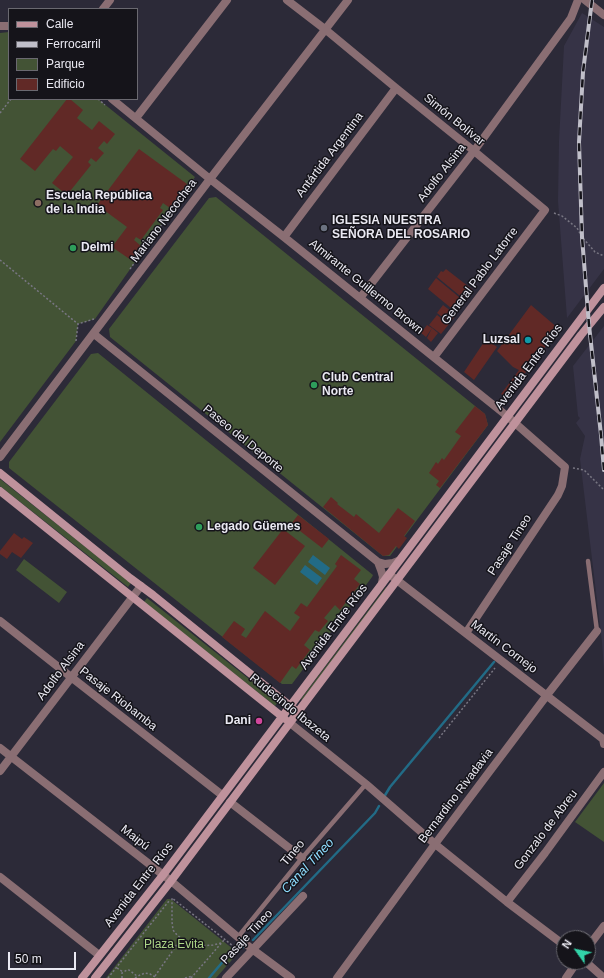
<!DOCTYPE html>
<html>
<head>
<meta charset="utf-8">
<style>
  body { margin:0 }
  #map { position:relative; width:604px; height:978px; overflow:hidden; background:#2c2a38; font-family:Helvetica,sans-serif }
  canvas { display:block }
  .legend { position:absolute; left:8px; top:8px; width:130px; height:92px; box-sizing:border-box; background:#15141a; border:1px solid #6a6970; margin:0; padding:5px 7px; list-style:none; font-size:12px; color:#eae9f2 }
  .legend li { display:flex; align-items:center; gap:8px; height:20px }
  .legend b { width:20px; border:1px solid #6a6970 }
  .north { position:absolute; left:556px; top:930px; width:40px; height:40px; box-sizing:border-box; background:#15141a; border:1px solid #6a6970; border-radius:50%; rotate:303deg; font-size:11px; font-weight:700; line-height:16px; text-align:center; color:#eae9f2 }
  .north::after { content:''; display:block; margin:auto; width:14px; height:18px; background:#32d4a9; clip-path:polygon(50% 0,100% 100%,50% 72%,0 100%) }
  .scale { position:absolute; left:8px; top:952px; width:68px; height:18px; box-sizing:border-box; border:2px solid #eae9f2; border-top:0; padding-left:5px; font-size:12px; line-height:14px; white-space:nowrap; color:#eae9f2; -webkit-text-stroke:3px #15141a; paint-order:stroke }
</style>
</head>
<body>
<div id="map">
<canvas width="604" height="978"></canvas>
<ul class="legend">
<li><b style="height:5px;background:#bf929c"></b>Calle</li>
<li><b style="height:5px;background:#c0bfc9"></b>Ferrocarril</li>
<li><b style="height:11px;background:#435335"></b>Parque</li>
<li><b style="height:11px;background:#612926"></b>Edificio</li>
</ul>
<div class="north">N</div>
<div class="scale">50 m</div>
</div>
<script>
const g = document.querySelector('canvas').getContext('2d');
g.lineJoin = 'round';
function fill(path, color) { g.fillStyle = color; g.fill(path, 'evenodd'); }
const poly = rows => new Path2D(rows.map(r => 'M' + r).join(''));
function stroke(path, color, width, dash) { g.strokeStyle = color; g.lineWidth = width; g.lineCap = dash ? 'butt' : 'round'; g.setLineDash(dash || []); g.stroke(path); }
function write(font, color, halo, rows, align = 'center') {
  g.font = font + ' Helvetica,sans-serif'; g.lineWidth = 3; g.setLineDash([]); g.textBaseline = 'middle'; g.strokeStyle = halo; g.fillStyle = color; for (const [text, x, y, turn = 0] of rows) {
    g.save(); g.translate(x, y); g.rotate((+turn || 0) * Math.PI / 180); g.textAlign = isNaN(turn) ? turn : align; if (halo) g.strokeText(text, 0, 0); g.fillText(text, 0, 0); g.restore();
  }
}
fill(poly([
  [582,13,604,27,604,269,567,318,558,201,559,141,564,46],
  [604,326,604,670,602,642,580,459,585,436,576,423,580,418,578,416,573,366]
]), '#363346');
fill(poly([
  [9,32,9,99,98,99,195,177,95,319,78,324,76,341,0,442,0,33],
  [216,197,485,414,488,425,390,556,383,556,110,337,109,329,209,198],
  [98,353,373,575,372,577,292,684,282,684,9,468,9,462,91,354],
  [0,479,131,583,128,587,0,486],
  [24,559,67,592,59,603,16,570],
  [386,587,387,588,302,700,301,699],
  [147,598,278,702,275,706,144,602],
  [604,783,604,842,575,822],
  [167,899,170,899,172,900,238,953,216,978,106,978]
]), '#435335');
fill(poly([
  [313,555,330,568,325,575,308,562],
  [305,565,322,578,317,585,300,572]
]), '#226b86');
stroke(poly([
  [384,797,390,787,494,662],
  [253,940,375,813,379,806],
  [209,978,231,952,243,947]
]), '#226b86', 2.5);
fill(poly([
  [67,99,70,99,83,110,77,118,92,130,99,121,115,134,107,144,104,141,98,148,104,153,96,162,91,158,88,162,91,165,67,195,52,183,73,157,60,146,56,151,53,149,35,171,20,159],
  [139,149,187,184,170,208,163,203,160,208,163,210,141,240,136,237,134,240,141,246,131,260,112,247,127,227,97,205],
  [446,269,473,290,465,300,437,277,441,271,443,272],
  [436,278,465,302,457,313,428,289],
  [443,305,456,315,450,323,437,313],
  [531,305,559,329,509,394,504,396,501,394,519,370,513,367,497,351],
  [437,315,449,324,441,334,429,325],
  [427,325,432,328,438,333,431,342,427,338,432,328,426,337,421,333],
  [486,339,497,347,474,380,464,372],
  [475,406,485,414,488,425,440,488,436,485,439,481,429,473,436,462,438,464,442,458,444,460,461,436,455,432],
  [331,497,338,503,337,504,354,517,356,514,379,533,398,508,415,521,404,536,407,538,399,549,396,546,389,555,383,556,323,507],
  [298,515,329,539,322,548,291,524],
  [283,529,305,546,275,585,253,568],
  [14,533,22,539,24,537,33,543,21,558,12,552,7,559,0,554,0,551],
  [341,555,361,570,354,579,360,584,340,610,335,605,324,618,328,621,319,632,315,630,304,645,310,650,296,669,292,666,280,683,222,637,234,621,245,629,241,635,246,638,265,611,290,631,300,617,294,613,301,603,307,607,337,566,335,564]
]), '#612926');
stroke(poly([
  [98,99,105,105],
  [0,113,11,99],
  [554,213,562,216,577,228,582,237,595,252,604,256],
  [0,260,78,324],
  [130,269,195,178],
  [76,341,78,324,94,319],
  [573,468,584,470,604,490],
  [439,738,495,668],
  [221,943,213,945,200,946,190,945,177,935,173,930,172,922,172,898,237,949],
  [117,968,123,972],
  [155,976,181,939],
  [108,978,169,901],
  [122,978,122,973,127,970,129,970,137,976],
  [135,978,140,975,145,973,150,974,157,978],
  [185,978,193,976],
  [191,978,225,939]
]), '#787682', 1.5, [2, 2]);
stroke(poly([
  [588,561,597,631],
  [238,937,302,858,366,784]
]), '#8a6e73', 4.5);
stroke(poly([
  [287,0,326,30,396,88,474,151,545,210,434,357],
  [585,0,604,15],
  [103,9,110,0],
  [0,26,9,26],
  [112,99,210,179,284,237,507,416,565,467,562,486,558,495,466,633],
  [136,118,227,0],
  [284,237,396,88],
  [360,298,474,151,571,18,578,0],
  [94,334,378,562],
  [0,457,210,179,348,0],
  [389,574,603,739,604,744],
  [382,583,383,577,381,570,378,562,385,564,393,563,398,561],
  [0,621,71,677,222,795],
  [290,723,366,784,435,844,507,902,564,945],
  [0,748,171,881,252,949,291,978],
  [0,771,141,586],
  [230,802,302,858],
  [0,877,99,955],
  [507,902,545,853,604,772],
  [588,947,604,926],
  [586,962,604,978],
  [226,978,303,896],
  [337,978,435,844,547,695,597,631],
  [566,978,577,962]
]), '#8a6e73', 8);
stroke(poly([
  [0,473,130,578,153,595,294,709],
  [0,491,285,719],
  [82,978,163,875,282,717,604,288],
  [95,978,171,881,581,335,604,307]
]), '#bf929c', 8);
const rail = poly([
  [592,0,583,72,579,142,582,237,589,325,601,435,604,470]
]);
stroke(rail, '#c0bfc9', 4);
stroke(rail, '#15141a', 2.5, [8]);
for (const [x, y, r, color] of [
  [38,203,4,"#8d6e63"],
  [324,228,4,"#6b7280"],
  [73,248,4,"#2e9e5b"],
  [528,340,4,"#0f9aa8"],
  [314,385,4,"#2e9e5b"],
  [199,527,4,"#2e9e5b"],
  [259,721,4,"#d1479c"]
]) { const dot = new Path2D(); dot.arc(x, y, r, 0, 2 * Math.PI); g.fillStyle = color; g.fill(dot); stroke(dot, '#15141a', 1.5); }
write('12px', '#eae9f2', '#15141a', [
  ["Simón Bolívar",454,120,39],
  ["Antártida Argentina",330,155,-53],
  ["Adolfo Alsina",442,173,-52],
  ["Mariano Necochea",164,221,-53],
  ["General Pablo Latorre",480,276,-53],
  ["Almirante Guillermo Brown",366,287,39],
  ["Avenida Entre Ríos",529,367,-53],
  ["Paseo del Deporte",243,439,39],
  ["Pasaje Tineo",510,545,-57],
  ["Avenida Entre Ríos",334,627,-53],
  ["Martín Cornejo",504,647,37],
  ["Adolfo Alsina",61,671,-53],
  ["Pasaje Riobamba",118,699,38],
  ["Rudecindo Ibazeta",290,708,39],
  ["Bernardino Rivadavia",456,796,-53],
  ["Gonzalo de Abreu",546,830,-53],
  ["Maipú",135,838,38],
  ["Tineo",293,853,-50],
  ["Avenida Entre Ríos",139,885,-52],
  ["Pasaje Tineo",247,937,-47]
]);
write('bold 12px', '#eae9f2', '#15141a', [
  ["Escuela República",46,196],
  ["de la India",46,210],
  ["IGLESIA NUESTRA",332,221],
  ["SEÑORA DEL ROSARIO",332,235],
  ["Delmi",81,248],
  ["Luzsal",520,340,"right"],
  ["Club Central",322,378],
  ["Norte",322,392],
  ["Legado Güemes",207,527],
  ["Dani",251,721,"right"]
], 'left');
write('12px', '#acd587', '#15141a', [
  ["Plaza Evita",174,945]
]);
write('italic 13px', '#8edcfe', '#15141a', [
  ["Canal Tineo",308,866,-47]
]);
</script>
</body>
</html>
